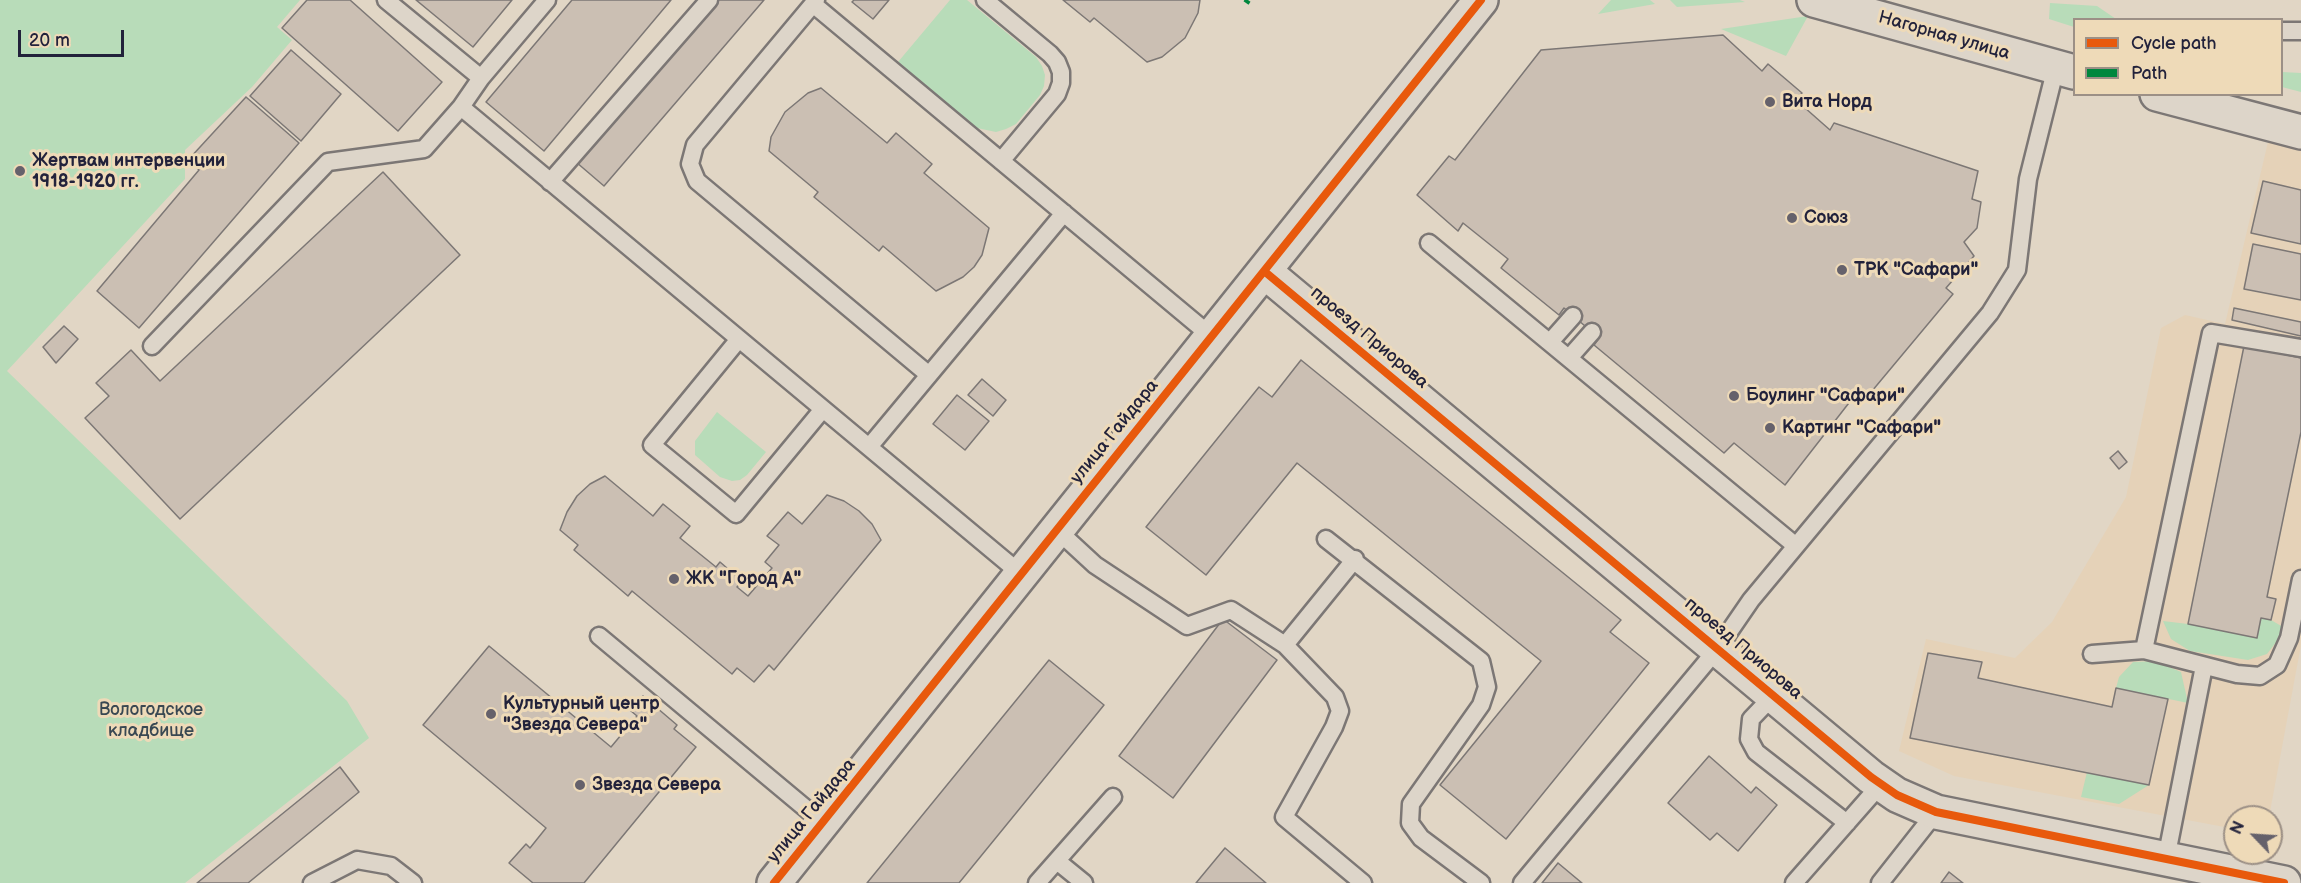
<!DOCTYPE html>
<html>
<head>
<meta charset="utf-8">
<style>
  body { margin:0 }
  #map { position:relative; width:2301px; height:883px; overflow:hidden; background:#e1d6c5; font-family:"Balsamiq Sans",sans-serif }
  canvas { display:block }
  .legend { position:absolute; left:2073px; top:18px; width:210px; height:78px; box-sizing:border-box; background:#eedab8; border:2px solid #9c9086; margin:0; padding:8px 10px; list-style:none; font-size:18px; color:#22223b }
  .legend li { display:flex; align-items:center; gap:12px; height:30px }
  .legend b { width:30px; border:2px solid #9c9086 }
  .north { position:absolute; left:2223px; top:805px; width:60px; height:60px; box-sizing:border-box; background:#eedab8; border:2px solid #9c9086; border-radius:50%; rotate:295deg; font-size:16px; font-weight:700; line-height:24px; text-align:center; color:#22223b }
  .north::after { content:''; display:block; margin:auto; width:21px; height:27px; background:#65616b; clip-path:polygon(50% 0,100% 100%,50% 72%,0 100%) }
  .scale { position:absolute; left:18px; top:30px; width:106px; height:27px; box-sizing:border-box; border:3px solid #22223b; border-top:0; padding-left:8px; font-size:18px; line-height:21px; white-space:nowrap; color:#22223b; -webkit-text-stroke:4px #eedab8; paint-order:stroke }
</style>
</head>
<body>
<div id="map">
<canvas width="2301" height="883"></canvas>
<ul class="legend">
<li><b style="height:8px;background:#e8590c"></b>Cycle path</li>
<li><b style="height:8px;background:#00873e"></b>Path</li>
</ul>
<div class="north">N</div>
<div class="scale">20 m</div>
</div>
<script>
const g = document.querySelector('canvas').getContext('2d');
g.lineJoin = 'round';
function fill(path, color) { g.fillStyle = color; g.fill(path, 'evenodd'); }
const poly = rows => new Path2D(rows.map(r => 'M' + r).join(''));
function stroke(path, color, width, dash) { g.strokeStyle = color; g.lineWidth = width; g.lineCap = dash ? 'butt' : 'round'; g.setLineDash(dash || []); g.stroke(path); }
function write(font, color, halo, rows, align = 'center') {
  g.font = font + ' "Balsamiq Sans",sans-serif'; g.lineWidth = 6; g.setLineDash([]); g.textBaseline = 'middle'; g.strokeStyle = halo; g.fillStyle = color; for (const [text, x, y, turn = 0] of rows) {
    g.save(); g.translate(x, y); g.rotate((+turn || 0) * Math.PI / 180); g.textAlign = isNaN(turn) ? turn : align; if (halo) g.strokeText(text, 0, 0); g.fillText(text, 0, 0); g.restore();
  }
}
fill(poly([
  [2268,142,2301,151,2301,645,2269,817,2235,817,2235,829,1954,776,1899,751,1926,639,2015,658,2052,622,2126,497,2161,328,2185,315,2225,324]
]), '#e5d2b8');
fill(poly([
  [0,0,300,0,277,27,292,40,252,87,185,150,185,179,7,371,347,701,369,738,185,883,0,883],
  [950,0,967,0,1036,57,1042,66,1045,75,1044,86,1040,95,1016,124,1006,129,996,132,977,128,898,62],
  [1611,0,1650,0,1655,4,1598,14],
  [1670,0,1740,0,1745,2,1677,7],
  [2050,3,2097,6,2116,19,2074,20,2074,27,2049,19],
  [1808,16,1786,56,1721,29],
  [2282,72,2301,73,2301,92,2282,87],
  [717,412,766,452,747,475,740,480,732,481,720,477,695,455,695,441],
  [2261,618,2271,620,2283,627,2277,641,2267,654,2248,660,2190,651,2171,639,2163,621,2188,624,2257,638],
  [2155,661,2181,672,2188,703,2116,688,2119,677,2133,662],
  [2087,772,2149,785,2119,804,2081,797]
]), '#b8dcb9');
const building = poly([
  [307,0,350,0,442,82,398,131,282,28,307,0],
  [416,0,512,0,473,47,416,0],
  [572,0,671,0,544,151,486,102,572,0],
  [715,0,764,0,604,186,576,162,715,0],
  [854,0,889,0,873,19,852,2,854,0],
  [1063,0,1200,0,1198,13,1185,38,1162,57,1147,62,1094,18,1090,22,1063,0],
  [1723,35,1762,71,1768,64,1802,93,1796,100,1830,130,1834,123,1978,171,1972,199,1981,202,1977,228,1964,242,1974,256,1946,288,1953,294,1867,397,1859,390,1785,485,1734,443,1724,453,1594,345,1599,338,1564,308,1559,315,1501,268,1508,259,1463,223,1458,231,1417,195,1449,156,1455,160,1541,50,1723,35],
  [291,50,341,94,301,141,250,96,291,50],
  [821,88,887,143,896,133,932,164,924,173,989,228,982,255,974,267,963,277,936,291,883,246,879,251,814,197,818,192,769,151,771,137,785,112,808,93,821,88],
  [246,97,299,143,139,328,97,291,199,170,189,159,246,97],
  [383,172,460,255,180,519,85,418,109,396,96,383,131,350,160,381,383,172],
  [2263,181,2301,190,2301,244,2251,233,2263,181],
  [2253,244,2301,254,2301,300,2244,289,2253,244],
  [2234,308,2301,322,2301,336,2232,320,2234,308],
  [64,326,78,339,56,363,43,347,64,326],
  [2244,346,2301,358,2301,432,2267,597,2276,599,2271,620,2261,618,2257,638,2188,624,2244,346],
  [1301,360,1621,620,1610,632,1649,663,1506,839,1440,785,1541,661,1297,463,1206,575,1146,527,1259,387,1272,397,1301,360],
  [982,379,1006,400,993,416,968,395,982,379],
  [957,395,989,421,965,450,933,424,957,395],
  [2118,451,2127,462,2119,469,2110,458,2118,451],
  [605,476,653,516,663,504,690,526,680,538,716,567,720,562,742,581,737,587,748,596,772,568,765,562,779,545,767,536,788,512,802,524,827,495,844,501,859,511,872,524,881,540,774,670,769,665,754,682,737,668,732,674,632,591,628,596,574,550,578,545,560,530,567,512,577,496,590,484,605,476],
  [1223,619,1277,660,1173,798,1119,756,1223,619],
  [489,646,611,747,637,716,631,711,643,696,677,725,674,729,696,747,584,883,533,883,509,863,526,844,530,848,546,828,423,725,489,646],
  [1928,653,1982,662,1978,678,2112,707,2116,688,2168,699,2149,785,1910,738,1928,653],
  [1049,660,1104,705,1074,742,959,883,867,883,1049,660],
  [1709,756,1751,793,1756,787,1777,805,1738,851,1717,833,1710,840,1668,803,1709,756],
  [340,767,359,792,248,883,197,883,340,767],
  [1225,848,1266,883,1196,883,1225,848],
  [1558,863,1582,883,1542,883,1558,863],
  [1949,872,1963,883,1941,883,1949,872]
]);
fill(building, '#cbbfb3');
stroke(building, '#7c7775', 1.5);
const service = poly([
  [386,0,481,78],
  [816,0,813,4,1211,336],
  [985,0,1050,54,1057,62,1061,72,1061,83,1057,94,1001,161],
  [813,4,695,145,690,164,697,181,929,375,1064,213],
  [2282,31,2301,31],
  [461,107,1021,574],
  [550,182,709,0],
  [1429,243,1796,546],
  [739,339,652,445,736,514,823,409],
  [1550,342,1573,316],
  [152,346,328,162,424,149,461,107,481,78,547,0],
  [1569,358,1592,332],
  [869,447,929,375],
  [1056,529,1095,565,1187,626,1231,610,1285,645,1335,697,1340,711,1334,727,1284,817,1363,883],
  [1326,539,1481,661,1487,687,1481,705,1411,804,1410,823,1421,838,1481,883],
  [599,636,822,822],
  [1285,645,1355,559],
  [2144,650,2211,333,2301,348],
  [2092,654,2144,650,2237,674,2260,676,2277,665,2289,638,2301,579],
  [1774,695,1751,719,1749,739,1756,752,1847,823],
  [2166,859,2204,666],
  [1057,861,1084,883],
  [312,883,357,860,391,866,413,883],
  [1037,883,1113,797],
  [1522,883,1718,648,1751,600,1990,313,2017,270,2028,179,2056,67],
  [1794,883,1881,784],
  [1880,883,1936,812]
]);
const minor = poly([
  [1814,0,2074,72],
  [2157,94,2301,132]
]);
const tertiary = poly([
  [1264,271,1871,777,1897,795,1936,812,2284,883],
  [774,883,1481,0]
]);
stroke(service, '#7c7775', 21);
stroke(minor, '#7c7775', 38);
stroke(tertiary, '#7c7775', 38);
stroke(service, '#ddd5c9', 16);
stroke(minor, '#ddd5c9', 33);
stroke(tertiary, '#ddd5c9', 33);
stroke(poly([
  [1246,3,1248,0]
]), '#00873e', 6, [12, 6]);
stroke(poly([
  [1264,271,1871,777,1897,795,1936,812,2284,883],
  [774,883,1481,0]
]), '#e8590c', 8);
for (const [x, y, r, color] of [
  [1770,102,6,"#65616b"],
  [20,171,6,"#65616b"],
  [1792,218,6,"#65616b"],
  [1842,270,6,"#65616b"],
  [1734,396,6,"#65616b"],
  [1770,428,6,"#65616b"],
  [674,579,6,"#65616b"],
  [491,714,6,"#65616b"],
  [580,785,6,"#65616b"]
]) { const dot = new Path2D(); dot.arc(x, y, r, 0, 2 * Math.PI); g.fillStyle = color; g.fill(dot); stroke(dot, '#eedab8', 2); }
write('18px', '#22223b', '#eedab8', [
  ["Нагорная улица",1944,36,16],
  ["проезд Приорова",1369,338,40],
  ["улица Гайдара",1115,432,-51],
  ["проезд Приорова",1743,649,40],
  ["улица Гайдара",812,811,-51]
]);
write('bold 18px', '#22223b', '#eedab8', [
  ["Вита Норд",1782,102],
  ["Жертвам интервенции",32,161],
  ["1918-1920 гг.",32,182],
  ["Союз",1804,218],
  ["ТРК \"Сафари\"",1854,270],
  ["Боулинг \"Сафари\"",1746,396],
  ["Картинг \"Сафари\"",1782,428],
  ["ЖК \"Город А\"",686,579],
  ["Культурный центр",503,704],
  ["\"Звезда Севера\"",503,725],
  ["Звезда Севера",592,785]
], 'left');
write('18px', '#394852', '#eedab8', [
  ["Вологодское",151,710],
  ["кладбище",151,731]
]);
</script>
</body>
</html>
